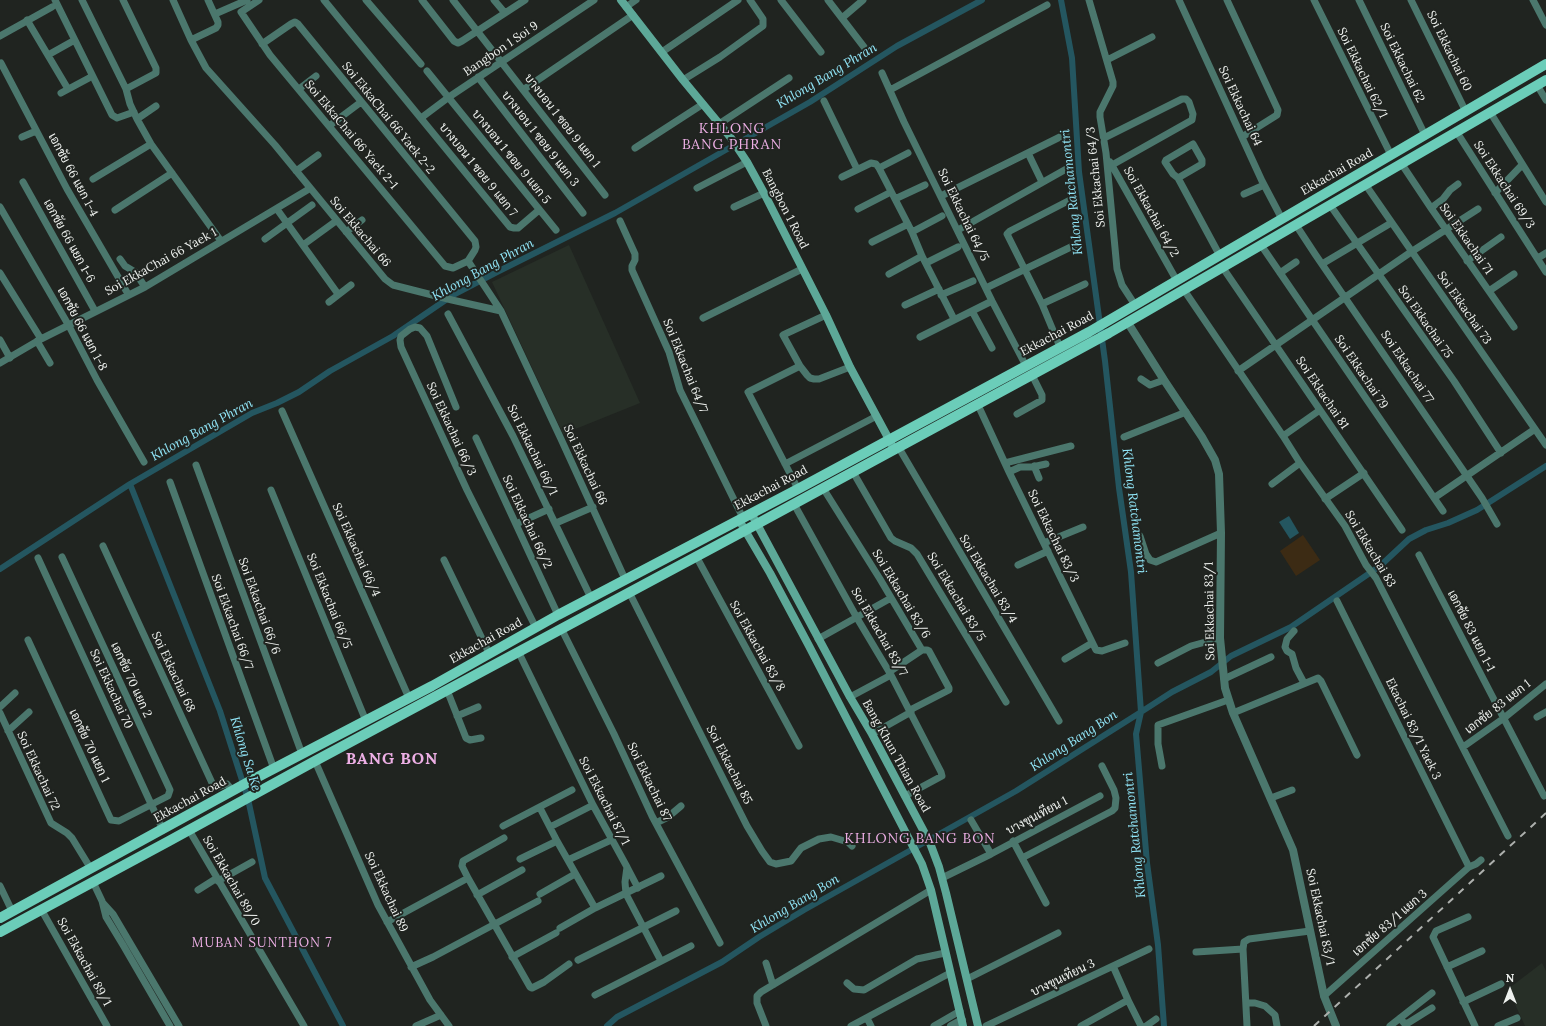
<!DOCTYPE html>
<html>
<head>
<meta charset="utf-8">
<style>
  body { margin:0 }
  #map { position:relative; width:1546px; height:1026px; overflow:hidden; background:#202420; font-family:Lora,serif }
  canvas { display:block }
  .north { position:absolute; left:1490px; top:970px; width:40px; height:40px; -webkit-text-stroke:3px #202420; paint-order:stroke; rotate:0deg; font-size:11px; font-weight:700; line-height:16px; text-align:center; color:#eef1ee }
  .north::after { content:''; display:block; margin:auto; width:14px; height:18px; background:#eef1ee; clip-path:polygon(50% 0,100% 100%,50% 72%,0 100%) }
</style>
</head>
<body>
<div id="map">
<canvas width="1546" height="1026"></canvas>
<div class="north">N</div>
</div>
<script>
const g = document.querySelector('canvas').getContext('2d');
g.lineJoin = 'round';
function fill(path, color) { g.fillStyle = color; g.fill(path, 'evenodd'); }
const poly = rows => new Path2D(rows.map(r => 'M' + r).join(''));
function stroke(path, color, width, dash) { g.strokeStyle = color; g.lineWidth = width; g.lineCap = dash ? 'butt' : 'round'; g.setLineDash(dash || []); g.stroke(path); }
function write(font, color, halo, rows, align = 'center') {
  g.font = font + ' Lora,Sarabun,serif'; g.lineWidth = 4; g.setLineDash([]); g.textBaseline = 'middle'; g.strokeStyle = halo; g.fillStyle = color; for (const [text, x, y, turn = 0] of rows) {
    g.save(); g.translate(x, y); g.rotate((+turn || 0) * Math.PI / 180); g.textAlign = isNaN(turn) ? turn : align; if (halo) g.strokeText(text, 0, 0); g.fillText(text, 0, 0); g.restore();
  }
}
fill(poly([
  [569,245,640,403,563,434,492,282],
  [1542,963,1546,971,1546,1026,1525,1026,1508,989]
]), '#272f27');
fill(poly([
  [1303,535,1320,560,1296,576,1280,551]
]), '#3c2b14');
fill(poly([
  [1289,516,1299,533,1290,539,1279,522]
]), '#245660');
stroke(poly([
  [1061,0,1072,58,1079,172,1105,361,1119,488,1131,572,1141,712,1136,734,1147,863,1158,945,1164,1026],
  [130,484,220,711,248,799,265,878,343,1026],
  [0,569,130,484,252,413,277,403,299,392,330,371,393,336,453,295,497,272,615,213,810,102,897,46,982,0],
  [607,1026,617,1017,722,962,759,937,804,910,1016,791,1141,712,1172,692,1211,672,1231,656,1291,627,1380,566,1409,539,1426,530,1448,523,1477,510,1546,466]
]), '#245660', 6);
stroke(poly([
  [55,0,112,115,117,118,134,112],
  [82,0,126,89,130,104,137,119,151,144,221,241],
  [123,0,156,68,156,73,126,89],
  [173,0,191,40,206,68,275,145,385,279,393,285,452,300,501,311,561,439,625,579],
  [259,0,241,12,270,55,445,266,453,268,468,261],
  [324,0,510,227,514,228,518,228,539,210],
  [366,0,421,64],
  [422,0,454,41,458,43,462,41,525,0],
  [453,0,605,195],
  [494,0,505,13],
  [781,0,821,52],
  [828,0,864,47],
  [1089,0,1113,82,1113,86,1100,112,1100,117,1106,153,1117,269,1122,285,1135,305],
  [1179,0,1262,181,1282,219],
  [1227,0,1278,110,1277,115,1242,137],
  [1314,0,1391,155],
  [1359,0,1425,135],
  [1411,0,1466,112],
  [1533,0,1546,25],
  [626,7,636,0],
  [215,14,247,0],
  [842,18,863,0],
  [27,20,68,89],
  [0,36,52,7],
  [191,40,216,28,218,25,218,22,208,0],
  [262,44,291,24,295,22,298,24,475,241,476,247,475,250,468,261],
  [662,52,738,0],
  [48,55,73,41],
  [1107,60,1152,37],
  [1,63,67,189,128,294],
  [427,71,556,230],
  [882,73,904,122,992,301,1026,366],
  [478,77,583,213],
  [683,80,720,57,763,26,763,19,750,0],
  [1537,85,1546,100],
  [299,89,316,76],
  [523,90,633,15],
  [890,90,1047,5],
  [61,93,89,78],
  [824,101,857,169],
  [1490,112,1546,202],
  [421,118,449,97,594,0],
  [137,119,156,106],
  [719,124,789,78],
  [329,126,361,102],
  [1456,131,1546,272],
  [22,137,36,131],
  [1104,138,1182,99,1186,99,1189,102,1193,114,1192,120,1112,165],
  [635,148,703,104],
  [1028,153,1042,182],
  [1110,162,1177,281],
  [1401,163,1431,208,1514,327],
  [879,168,912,232,922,256,954,319],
  [296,171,318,155],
  [842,177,871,163,876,164,879,168,908,153],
  [1178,178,1202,164,1202,160,1193,144,1166,160,1165,162,1173,174,1178,178,1220,256],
  [93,179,151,144],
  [23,182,95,311],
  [1365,184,1546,445],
  [697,188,747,162],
  [1495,193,1522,165],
  [1244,194,1264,185],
  [941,196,1066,134],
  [895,199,925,185],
  [1330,205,1454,381,1501,453],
  [0,207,69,326,97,380,144,462],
  [734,207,764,193],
  [1431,208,1443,199,1450,190,1458,184],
  [858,209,891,192],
  [115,210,172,173],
  [279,212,338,294],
  [620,221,635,254,635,260,632,266,632,270,669,352,680,390,743,518],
  [1296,225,1315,254,1482,498,1497,524],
  [958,230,1068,168],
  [346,232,362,220],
  [912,232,942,216],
  [265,239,312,205],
  [872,242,908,224],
  [303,245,336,221],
  [1261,245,1443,511],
  [1538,258,1546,253],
  [120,259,125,266,135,272,145,287],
  [468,261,501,311],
  [1467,261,1501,237],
  [926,263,958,247],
  [1322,264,1391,223],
  [1223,268,1402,530],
  [0,273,41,339],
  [1280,273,1296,262],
  [889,274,922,256],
  [986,288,1077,244],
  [1184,290,1283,436,1300,463,1345,526,1366,565,1376,578,1508,836],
  [1489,291,1514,274],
  [941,295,973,281],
  [329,302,351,285],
  [1042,304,1085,284],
  [905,305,939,289],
  [972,311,992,348],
  [448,314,513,436,591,598],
  [703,318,802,269],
  [920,337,992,301],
  [0,340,10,358],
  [37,341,50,363],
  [1060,347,1042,304,1007,234,1010,231,1070,200],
  [0,363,41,339,145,287,309,189],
  [800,366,807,375,810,378,814,379,819,379,850,367],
  [1238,371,1411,252,1478,209],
  [1141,379,1150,385,1164,380],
  [978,405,1009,472,1096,650,1102,651,1125,643],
  [456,407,427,336,420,328,415,327,410,329,401,336,400,340,401,347,467,490,536,628],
  [282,411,409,698],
  [1017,414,1042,400,1042,395,1032,375],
  [1283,436,1320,410],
  [1124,437,1186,412],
  [476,438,558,615],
  [899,448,1059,721],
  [1005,463,1071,446],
  [785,464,873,418],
  [196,465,302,754],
  [1034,466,1039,478],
  [853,472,891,538,895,541,911,548,917,554,1006,702],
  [1009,472,1020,467,1032,467,1046,464],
  [170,482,274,769],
  [1272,484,1300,463],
  [823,488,880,579,922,650,927,650,929,651,949,688,949,690,910,710],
  [798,489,748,392,800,366,783,335,826,315],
  [271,490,366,721],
  [1434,498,1535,429],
  [1325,499,1364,473],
  [794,504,857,618,891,675,941,772,942,776,905,796],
  [556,523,593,507],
  [516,524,549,509],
  [1140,536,1146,554,1150,560,1156,562,1221,533],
  [1044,543,1083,527],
  [103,546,213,785,218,787,227,784,233,791],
  [1419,555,1544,796],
  [696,556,799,746],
  [38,558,163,830],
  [444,560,489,653],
  [1018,565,1048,551],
  [629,592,747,826,762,851,770,862,776,864,791,861,801,848,819,839,831,837,848,842,852,846],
  [1337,601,1469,867],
  [561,628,614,734,652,816,720,943],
  [1294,631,1287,639,1285,647,1287,651,1292,654,1296,668,1304,683],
  [818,639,891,598],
  [28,640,111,820,119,821,168,796,170,790,62,557],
  [518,651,593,805,627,867,625,882,626,894,661,961],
  [1065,659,1092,643],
  [1158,663,1191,646,1220,638],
  [889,672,922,650],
  [1224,679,1271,657],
  [447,690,466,738,470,740,481,738],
  [850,697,891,675],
  [0,707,15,693],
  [0,713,51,823,67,833,72,838,91,869],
  [1233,713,1318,678,1321,681,1357,755],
  [457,716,478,707],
  [1537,717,1546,712],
  [8,731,29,712],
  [872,734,911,712],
  [1463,747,1504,718,1546,684],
  [315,761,378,905,430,1000,449,1026],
  [1162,766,1158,744,1158,725,1228,700],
  [1271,798,1292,790],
  [540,808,557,841,595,908],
  [971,820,991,854],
  [656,823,668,817,681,806],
  [503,826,572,790],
  [550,827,593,805],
  [189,830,304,1026],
  [504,838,463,861,462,866,468,878,530,987,532,988,544,982,569,964],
  [1013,841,1046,903],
  [1022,858,1112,811,1115,808,1116,798,1114,790,1102,766],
  [520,859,557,841],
  [568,860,611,840],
  [627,867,638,888],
  [942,878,991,854,1100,796],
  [218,881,252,862],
  [93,882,102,901,106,917,123,945,170,1026],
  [0,886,12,911],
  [198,890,217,878],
  [540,894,575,874],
  [477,895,522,870],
  [103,903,113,914,179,1026],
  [41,909,107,1026],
  [1468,917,1436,931,1433,937,1475,1026],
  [387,922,468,878],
  [560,928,595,908,661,876],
  [1196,952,1243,949],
  [512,957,556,933],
  [578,960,676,911],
  [766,963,773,985],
  [1113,966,1128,1000],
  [411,967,433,957,538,901],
  [1447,967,1482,951],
  [967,979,1058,933],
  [847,983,854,989,864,990,917,959,945,953],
  [595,995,691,946],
  [1324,996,1469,867,1476,864,1481,860],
  [1463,1002,1501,984],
  [1246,1003,1255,1003,1265,1006,1275,1015,1277,1026],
  [867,1018,871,1026],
  [1400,1018,1404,1023,1408,1023,1432,1008],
  [416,1026,441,1015],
  [766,1026,757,1003,757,996,761,992,931,890],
  [851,1026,950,973],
  [934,1026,960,1011],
  [986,1026,1149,949],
  [1081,1026,1128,1000,1141,1026],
  [1146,1026,1156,1019],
  [1247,1026,1243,949,1244,942,1249,939,1310,931],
  [1390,1026,1432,993],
  [1498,1026,1517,1018]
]), '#4b776d', 7);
stroke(poly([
  [1128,323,1164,380,1202,437,1215,460,1219,474,1221,533,1220,638,1225,688,1233,713,1293,850,1324,996,1336,1026],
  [951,1026,962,1020]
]), '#4b776d', 8);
stroke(poly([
  [621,0,683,80,731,138,747,162,764,193,826,315,850,367,892,445],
  [751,513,850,697,872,734,905,796,930,843,939,867,946,893,978,1026],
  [739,520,770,573,808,644,922,864,931,890,963,1026]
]), '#5da898', 8);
stroke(poly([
  [0,918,252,780,432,686,558,615,798,489,1089,332,1546,64],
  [0,932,169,841,315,761,757,524,1109,333,1546,80]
]), '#6bcdb9', 10);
stroke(poly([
  [1314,1026,1546,813]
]), '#adb0ad', 2, [7, 7]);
write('12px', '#eef1ee', '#202420', [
  ["Bangbon 1 Soi 9",501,49,-34],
  ["Soi Ekkachai 60",1449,51,64],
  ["Soi Ekkachai 62",1402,63,64],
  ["Soi Ekkachai 62/1",1362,73,64],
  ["Soi Ekkachai 64",1240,106,65],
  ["Soi EkkaChai 66 Yaek 2-2",388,118,51],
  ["บางบอน 1 ซอย 9 แยก 1",562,121,52],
  ["Soi EkkaChai 66 Yaek 2-1",351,135,50],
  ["บางบอน 1 ซอย 9 แยก 3",540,139,52],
  ["บางบอน 1 ซอย 9 แยก 5",511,157,51],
  ["บางบอน 1 ซอย 9 แยก 7",478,170,51],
  ["Ekkachai Road",1337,172,-30],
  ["เอกชัย 66 แยก 1-4",73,175,62],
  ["Soi Ekkachai 64/3",1096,177,-96],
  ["Soi Ekkachai 69/3",1504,185,57],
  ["Bangbon 1 Road",785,209,63],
  ["Soi Ekkachai 64/2",1151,212,61],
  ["Soi Ekkachai 64/5",963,215,64],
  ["Soi Ekkachai 66",360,232,50],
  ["Soi Ekkachai 71",1466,239,55],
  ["เอกชัย 66 แยก 1-6",69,241,61],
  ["Soi EkkaChai 66 Yaek 1",161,262,-29],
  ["Soi Ekkachai 73",1464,308,55],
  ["Soi Ekkachai 75",1425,322,55],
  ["เอกชัย 66 แยก 1-8",82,329,62],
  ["Ekkachai Road",1057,334,-28],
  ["Soi Ekkachai 64/7",685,366,68],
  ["Soi Ekkachai 77",1407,367,56],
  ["Soi Ekkachai 79",1361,372,56],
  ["Soi Ekkachai 81",1322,393,56],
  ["Soi Ekkachai 66/3",451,429,65],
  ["Soi Ekkachai 66/1",532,450,64],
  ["Soi Ekkachai 66",585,465,65],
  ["Ekkachai Road",771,488,-28],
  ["Soi Ekkachai 66/2",527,522,65],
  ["Soi Ekkachai 83/3",1053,536,64],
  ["Soi Ekkachai 83",1370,549,59],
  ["Soi Ekkachai 66/4",356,550,66],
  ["Soi Ekkachai 83/4",988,579,59],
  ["Soi Ekkachai 83/6",901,594,59],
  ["Soi Ekkachai 83/5",956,597,59],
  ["Soi Ekkachai 66/5",329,601,68],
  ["Soi Ekkachai 66/6",259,606,70],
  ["Soi Ekkachai 83/1",1210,611,-91],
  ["Soi Ekkachai 66/7",232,622,70],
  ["เอกชัย 83 แยก 1-1",1471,631,63],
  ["Soi Ekkachai 83/7",879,632,60],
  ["Ekkachai Road",486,641,-29],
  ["Soi Ekkachai 83/8",757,646,61],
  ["Soi Ekkachai 68",173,672,65],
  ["เอกชัย 70 แยก 2",131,680,65],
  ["Soi Ekkachai 70",111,689,65],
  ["เอกชัย 83 แยก 1",1498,707,-38],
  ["Ekachai 83/1 Yaek 3",1413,729,64],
  ["เอกชัย 70 แยก 1",89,746,65],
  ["Bang Khun Thian Road",896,756,61],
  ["Soi Ekkachai 85",729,765,63],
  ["Soi Ekkachai 72",38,771,65],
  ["Soi Ekkachai 87",649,782,64],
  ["Ekkachai Road",190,800,-29],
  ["Soi Ekkachai 87/1",604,801,63],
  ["บางขุนเทียน 1",1037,816,-28],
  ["Soi Ekkachai 89/0",231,881,60],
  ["Soi Ekkachai 89",386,892,65],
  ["Soi Ekkachai 83/1",1320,917,78],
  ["เอกชัย 83/1 แยก 3",1390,923,-41],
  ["Soi Ekkachai 89/1",84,962,61],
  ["บางขุนเทียน 3",1063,978,-26]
]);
write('italic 13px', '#91e6f8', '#202420', [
  ["Khlong Bang Phran",827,76,-31],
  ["Khlong Ratchamontri",1072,192,-96],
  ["Khlong Bang Phran",483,270,-29],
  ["Khlong Bang Phran",202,430,-29],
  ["Khlong Ratchamontri",1134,511,83],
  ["Khlong Bang Bon",1074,741,-33],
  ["Khlong Sa Ke",245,754,73],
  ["Khlong Ratchamontri",1135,835,-96],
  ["Khlong Bang Bon",795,904,-31]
]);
g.letterSpacing = '1px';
write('13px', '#edafe5', '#202420', [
  ["MUBAN SUNTHON 7",262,943]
]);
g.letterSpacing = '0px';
g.letterSpacing = '1px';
write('14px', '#edafe5', '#202420', [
  ["KHLONG",732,129],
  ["BANG PHRAN",732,145],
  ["KHLONG BANG BON",920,839]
]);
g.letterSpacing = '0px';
g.letterSpacing = '1px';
write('bold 16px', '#edafe5', '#202420', [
  ["BANG BON",392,759]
]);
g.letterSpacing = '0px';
</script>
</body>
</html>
